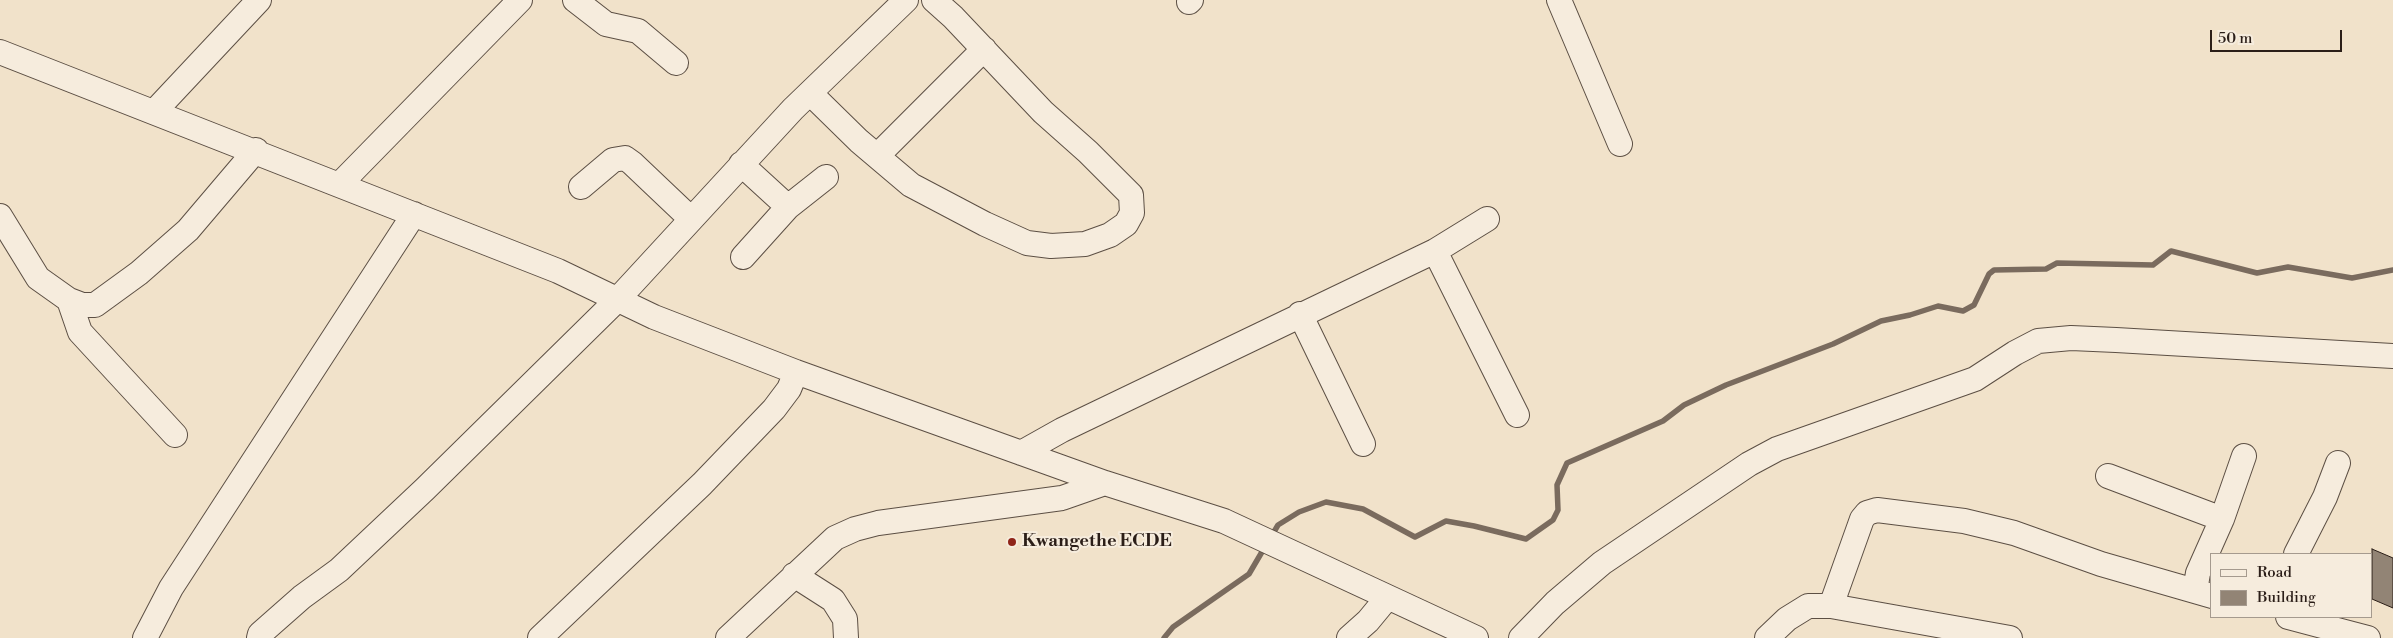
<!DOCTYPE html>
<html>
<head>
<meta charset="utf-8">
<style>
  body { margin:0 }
  #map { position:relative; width:2393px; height:638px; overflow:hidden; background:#f1e2ca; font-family:"Libre Bodoni",serif }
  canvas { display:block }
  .legend { position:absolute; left:2210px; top:553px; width:162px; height:65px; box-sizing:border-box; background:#f6ecdd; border:1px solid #a59a8e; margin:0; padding:6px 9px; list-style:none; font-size:15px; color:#2b1e18 }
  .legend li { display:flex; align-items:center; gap:10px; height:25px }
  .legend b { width:25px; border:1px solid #a59a8e }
  .scale { position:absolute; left:2210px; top:30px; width:132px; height:22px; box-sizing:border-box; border:2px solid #2b1e18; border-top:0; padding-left:6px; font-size:15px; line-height:18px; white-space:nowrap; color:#2b1e18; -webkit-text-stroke:4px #f6ecdd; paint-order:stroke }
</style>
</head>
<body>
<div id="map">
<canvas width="2393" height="638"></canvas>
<ul class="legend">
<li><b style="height:6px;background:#f6ecdd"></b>Road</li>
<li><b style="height:14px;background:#928475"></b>Building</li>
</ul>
<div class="scale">50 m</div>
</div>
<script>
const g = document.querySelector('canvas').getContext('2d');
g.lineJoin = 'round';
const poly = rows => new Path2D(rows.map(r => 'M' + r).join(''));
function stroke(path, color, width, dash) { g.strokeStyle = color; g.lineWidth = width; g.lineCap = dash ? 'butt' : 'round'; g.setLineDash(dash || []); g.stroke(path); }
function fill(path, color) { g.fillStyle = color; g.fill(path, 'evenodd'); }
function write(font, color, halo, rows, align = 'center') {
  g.font = font + ' "Libre Bodoni",serif'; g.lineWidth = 4; g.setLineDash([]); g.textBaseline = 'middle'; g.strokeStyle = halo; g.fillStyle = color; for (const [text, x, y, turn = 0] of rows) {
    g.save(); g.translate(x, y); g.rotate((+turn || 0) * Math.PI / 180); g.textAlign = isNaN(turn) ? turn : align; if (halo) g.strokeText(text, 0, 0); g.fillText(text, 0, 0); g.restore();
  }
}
stroke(poly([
  [1271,537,1278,525,1299,512,1326,502,1363,509,1415,537,1446,521,1474,526,1526,539,1553,520,1558,510,1557,485,1567,463,1663,421,1684,405,1726,385,1833,344,1881,321,1910,315,1938,306,1963,311,1974,305,1989,274,1994,270,2046,269,2057,263,2153,265,2171,251,2257,273,2288,267,2352,278,2393,270],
  [1164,638,1173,627,1249,574,1266,545]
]), '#7a6b5e', 5.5);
const building = poly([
  [2372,549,2393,558,2393,608,2372,599,2372,549]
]);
fill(building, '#928475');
stroke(building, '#2b1e18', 1);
const minor = poly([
  [575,0,606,24,638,31,676,63],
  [1559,0,1620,144],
  [1189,2,1191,0],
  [0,52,558,271,654,317,796,372,1105,483,1224,521,1476,638],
  [810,93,859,141,911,185,985,224,1027,243,1051,246,1085,244,1110,235,1126,224,1132,213,1131,195,1088,152,1043,112,953,17,934,0],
  [154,112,259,0],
  [877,156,984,49],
  [741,164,788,207],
  [340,184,520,0],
  [581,187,613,160,625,158,632,163,691,219],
  [0,216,38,278,69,300,82,305,95,305,139,273,188,230,256,150],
  [1435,251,1517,415],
  [743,257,788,207,826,177],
  [69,300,80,332,175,435],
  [1300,314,1363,444],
  [1021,453,1062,430,1435,251,1487,219],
  [2108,476,2222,519],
  [2296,554,2325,497,2338,463],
  [794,575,833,600,845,619,846,638],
  [2195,591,2198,573,2222,519,2244,456],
  [1831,606,1862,519,1867,513,1877,510,1964,521,2014,533,2101,564,2212,596],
  [2288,617,2368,638],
  [145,638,171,588,414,214],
  [259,638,260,634,302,597,339,570,425,489,617,300,793,109,906,0],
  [540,638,702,484,774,409,789,389,796,372],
  [728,638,835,538,855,529,878,523,1062,498,1105,483],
  [1349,638,1368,621,1387,598],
  [1521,638,1555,603,1602,563,1749,464,1777,449,1975,379,2015,353,2038,341,2071,338,2116,340,2393,356],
  [1767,638,1787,619,1808,606,1831,606,2010,638]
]);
stroke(minor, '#5c4f44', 26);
stroke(minor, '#f6ecdd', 24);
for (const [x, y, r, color] of [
  [1012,542,5,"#8f2418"]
]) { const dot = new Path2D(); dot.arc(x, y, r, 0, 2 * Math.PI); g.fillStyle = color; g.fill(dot); stroke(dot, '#f6ecdd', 2); }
write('bold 18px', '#2b1e18', '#f6ecdd', [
  ["Kwangethe ECDE",1022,542]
], 'left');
</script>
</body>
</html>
